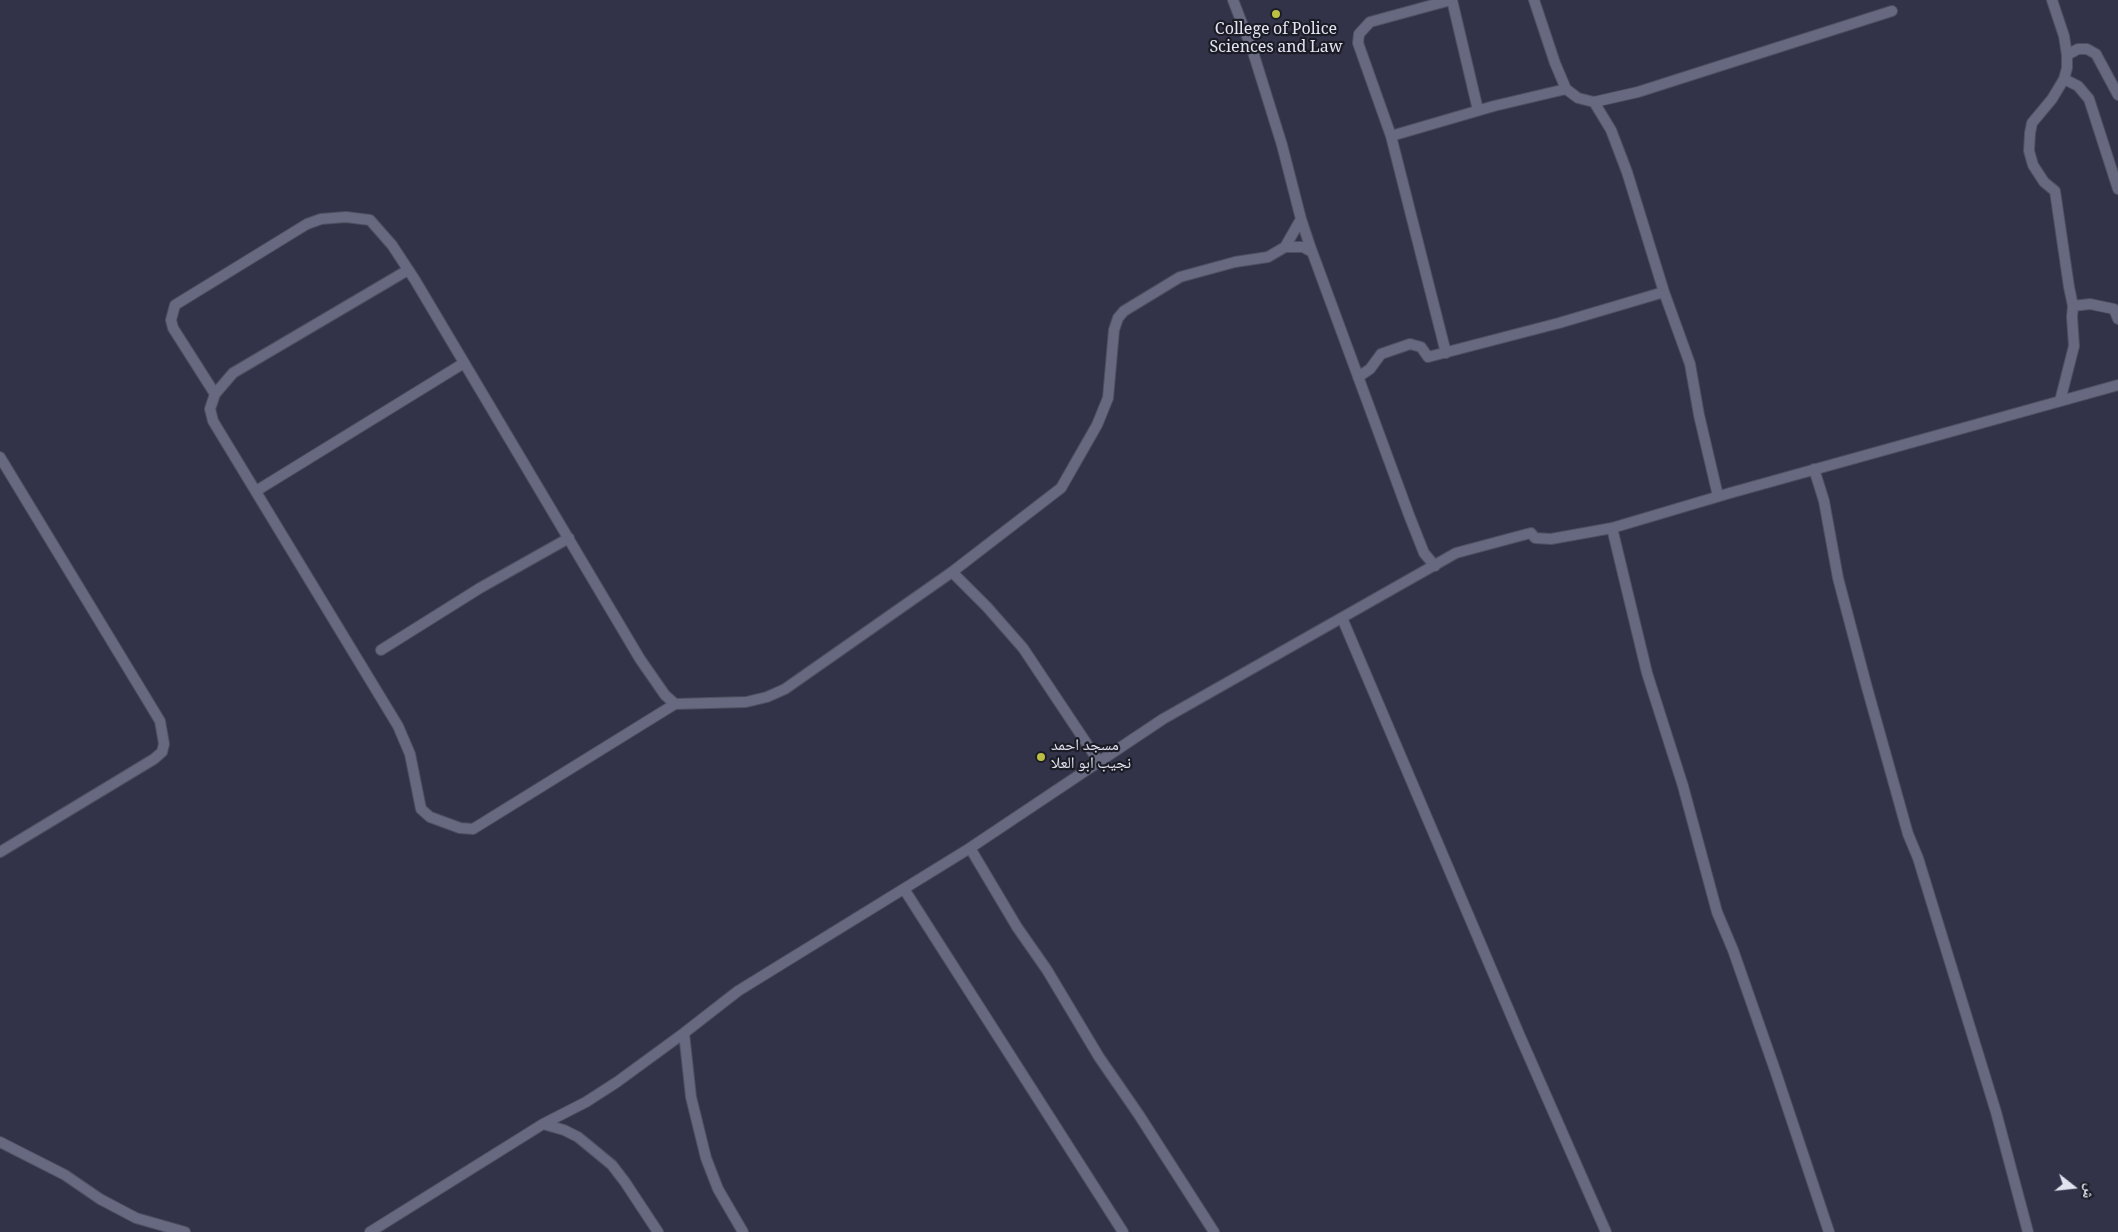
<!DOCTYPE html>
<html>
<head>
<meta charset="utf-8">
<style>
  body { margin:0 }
  #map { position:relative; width:2118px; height:1232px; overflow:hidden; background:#323348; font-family:Georgia,"Noto Naskh Arabic",serif }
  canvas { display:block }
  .north { position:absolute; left:2048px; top:1162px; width:50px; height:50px; -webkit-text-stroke:4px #1b1c25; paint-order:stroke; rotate:106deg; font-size:14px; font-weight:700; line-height:20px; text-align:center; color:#e1e3f0 }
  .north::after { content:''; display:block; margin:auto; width:18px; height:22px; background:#e1e3f0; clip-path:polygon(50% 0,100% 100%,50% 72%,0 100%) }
</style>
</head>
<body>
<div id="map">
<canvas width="2118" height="1232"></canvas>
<div class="north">ش</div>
</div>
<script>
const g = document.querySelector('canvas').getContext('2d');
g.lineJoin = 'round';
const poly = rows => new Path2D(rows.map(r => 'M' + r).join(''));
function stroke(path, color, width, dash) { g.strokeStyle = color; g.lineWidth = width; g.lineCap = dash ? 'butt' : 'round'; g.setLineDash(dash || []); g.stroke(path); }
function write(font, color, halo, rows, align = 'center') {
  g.font = font + ' Georgia,"Noto Naskh Arabic",serif'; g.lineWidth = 4.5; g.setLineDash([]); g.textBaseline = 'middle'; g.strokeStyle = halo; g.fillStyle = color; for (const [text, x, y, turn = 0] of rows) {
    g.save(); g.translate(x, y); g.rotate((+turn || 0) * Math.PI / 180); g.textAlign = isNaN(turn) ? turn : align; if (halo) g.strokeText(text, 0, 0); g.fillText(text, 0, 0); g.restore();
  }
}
const minor = poly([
  [1233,0,1253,52,1282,145,1301,219,1310,246,1409,515,1424,553,1435,566],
  [1452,0,1478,110],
  [1534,0,1555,63,1566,89,1578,98,1594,102,1638,92,1892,11],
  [2052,0,2064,36,2067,55,2067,68,2064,79,2052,99,2032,123,2030,133,2029,151,2033,165,2044,182,2055,191,2069,287,2073,306,2072,317,2074,346,2060,401],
  [2067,55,2078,49,2087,49,2096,54,2118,95],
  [2064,79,2078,86,2089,99,2118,189],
  [1594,102,1611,130,1627,172,1664,292,1690,364,1699,415,1718,496],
  [1391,136,1494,106,1566,89],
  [1285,247,1303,247,1312,252],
  [408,270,233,373,215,394,210,409,213,421,398,726,410,754,421,809,430,817,460,828,473,829,675,704],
  [2073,306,2090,304,2114,309,2118,319],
  [1446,353,1391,136,1358,43,1359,34,1370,22,1451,0],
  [1358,377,1370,369,1381,354,1410,344,1421,347,1428,357,1559,323,1664,292],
  [215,394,173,328,171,320,175,305,307,224,321,219,346,217,370,220,392,245,415,280,640,659,665,695,675,704,746,702,767,697,785,689,952,572,1061,488,1097,425,1108,398,1114,330,1118,318,1124,311,1180,277,1235,262,1268,257,1285,247,1301,219],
  [0,457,160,721,164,744,162,752,154,759,0,852],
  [1814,469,1824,501,1838,578,1866,684,1908,834,1918,858,1996,1112,2028,1232],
  [256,491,464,363],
  [1612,528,1647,673,1683,786,1717,912,1733,950,1775,1070,1829,1232],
  [952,572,987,607,1023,648,1099,762],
  [1342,618,1519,1034,1606,1232],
  [381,650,480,588,569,538],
  [970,848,1017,927,1047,970,1099,1057,1139,1115,1214,1232],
  [904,889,1123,1232],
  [684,1033,691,1097,706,1158,718,1189,743,1232],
  [543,1124,564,1130,578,1137,612,1165,625,1182,658,1232],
  [0,1142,65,1175,100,1199,136,1218,185,1232],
  [370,1232,543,1124,586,1102,617,1082,684,1033,738,991,970,848,1163,719,1456,553,1527,534,1531,533,1535,538,1551,539,1612,528,1730,493,2118,385]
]);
stroke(minor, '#4e4f60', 12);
stroke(minor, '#676980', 10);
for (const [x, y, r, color] of [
  [1276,14,5,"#bbc044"],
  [1041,757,5,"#bbc044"]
]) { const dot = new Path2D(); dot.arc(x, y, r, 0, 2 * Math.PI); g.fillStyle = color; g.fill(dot); stroke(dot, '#1b1c25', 2); }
write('16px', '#e1e3f0', '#1b1c25', [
  ["College of Police",1276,32],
  ["Sciences and Law",1276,50],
  ["مسجد احمد",1051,748,"left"],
  ["نجيب ابو العلا",1051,766,"left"]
]);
</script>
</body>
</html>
